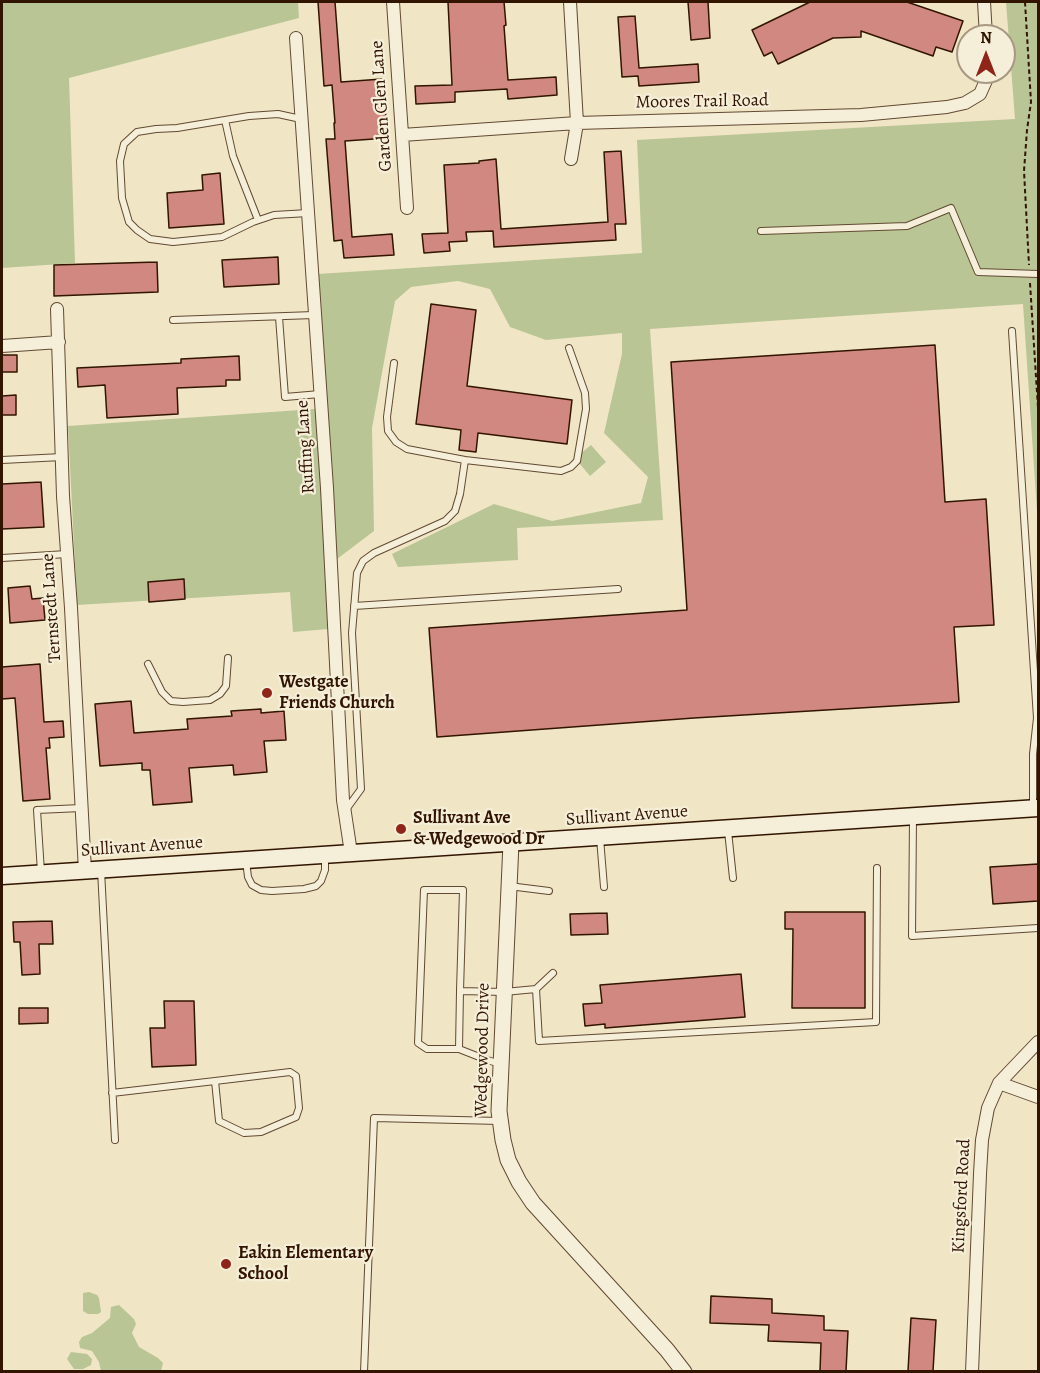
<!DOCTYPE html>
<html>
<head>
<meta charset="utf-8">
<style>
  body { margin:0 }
  #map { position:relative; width:1040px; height:1373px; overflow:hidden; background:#f0e5c4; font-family:Alegreya,serif }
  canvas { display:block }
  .frame { position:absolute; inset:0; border:3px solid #311501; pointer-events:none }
  .north { position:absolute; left:956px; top:24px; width:60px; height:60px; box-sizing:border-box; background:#f5eed9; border:2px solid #a79783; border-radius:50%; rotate:0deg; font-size:16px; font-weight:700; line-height:24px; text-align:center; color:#311501 }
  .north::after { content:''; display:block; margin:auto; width:21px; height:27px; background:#8f2418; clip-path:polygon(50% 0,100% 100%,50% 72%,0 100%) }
</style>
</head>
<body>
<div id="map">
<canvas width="1040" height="1373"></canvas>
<div class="frame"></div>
<div class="north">N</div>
</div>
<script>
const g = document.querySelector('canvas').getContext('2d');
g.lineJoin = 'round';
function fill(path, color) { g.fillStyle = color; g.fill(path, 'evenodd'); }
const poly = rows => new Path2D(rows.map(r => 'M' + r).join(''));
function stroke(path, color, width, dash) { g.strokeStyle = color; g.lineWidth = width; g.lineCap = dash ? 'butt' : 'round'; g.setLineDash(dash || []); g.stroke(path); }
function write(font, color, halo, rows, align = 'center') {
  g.font = font + ' Alegreya,serif'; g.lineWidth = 4.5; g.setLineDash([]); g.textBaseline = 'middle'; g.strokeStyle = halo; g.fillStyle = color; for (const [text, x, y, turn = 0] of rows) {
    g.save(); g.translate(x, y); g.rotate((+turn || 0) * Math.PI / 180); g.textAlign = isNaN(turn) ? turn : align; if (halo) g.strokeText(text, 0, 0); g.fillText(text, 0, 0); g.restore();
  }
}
fill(poly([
  [2,2,298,2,299,18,69,78,75,263,2,268],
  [1006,2,1038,2,1038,526,1023,304,650,329,663,520,517,528,518,560,398,567,392,554,494,504,552,521,641,503,648,477,604,433,622,354,622,333,546,340,510,327,490,289,458,281,411,287,395,301,372,428,374,531,337,559,328,409,318,274,642,253,637,140,1015,119],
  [315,409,320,430,324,509,328,629,293,632,290,592,77,605,68,426],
  [591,445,606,462,590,476,575,458],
  [89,1292,97,1295,99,1298,101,1312,98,1314,88,1314,83,1311,83,1293],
  [119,1305,134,1319,136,1324,132,1333,139,1347,158,1358,163,1363,161,1371,101,1371,99,1362,92,1351,80,1348,79,1342,82,1337,92,1333,110,1318,111,1307],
  [71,1352,87,1354,92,1359,91,1365,83,1369,74,1369,67,1359]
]), '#b9c594');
const building = poly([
  [318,2,335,2,341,82,382,79,388,138,345,141,352,237,392,234,394,255,344,258,342,240,334,241,326,139,335,139,334,123,335,123,332,85,324,86,318,2],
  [448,2,504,2,506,25,504,26,508,80,556,77,557,95,508,99,507,89,455,92,455,102,416,104,415,86,452,85,448,2],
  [688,2,708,2,710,38,691,40,688,2],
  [810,2,907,2,963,21,952,52,936,47,933,56,861,31,861,37,833,38,778,64,772,52,764,56,752,30,810,2],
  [635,16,639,68,698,64,699,82,639,86,638,76,622,77,618,17,635,16],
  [621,151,626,224,615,224,616,240,494,247,493,231,466,232,467,241,449,242,450,251,424,253,422,234,448,233,444,165,479,163,479,161,496,159,501,229,608,222,604,152,621,151],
  [220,173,224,224,169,228,167,193,203,190,202,175,220,173],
  [278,257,279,284,224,287,222,260,278,257],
  [157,262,158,292,54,296,54,265,157,262],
  [431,304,476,310,467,386,572,400,567,444,478,433,476,452,459,450,461,430,416,424,431,304],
  [935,345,945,502,986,499,994,625,954,627,959,702,694,718,437,737,429,628,687,610,671,362,935,345],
  [2,355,17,355,17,372,2,372,2,355],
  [239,356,240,380,226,380,226,386,177,388,178,414,107,418,105,385,78,387,77,368,181,363,181,359,239,356],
  [16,395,16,415,2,415,2,396,16,395],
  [41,482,44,527,2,529,2,484,41,482],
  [184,579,185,599,149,602,148,582,184,579],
  [30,586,32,599,43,598,45,620,10,623,8,588,30,586],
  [40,664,44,722,63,721,64,737,49,738,50,748,46,748,50,799,23,801,15,698,2,699,2,667,40,664],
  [131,701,134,733,188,729,187,719,232,716,231,711,261,709,261,713,284,711,286,740,264,741,267,772,234,775,233,765,189,768,192,802,153,805,150,770,142,770,142,763,100,766,95,704,131,701],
  [1038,864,1038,901,993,904,990,867,1038,864],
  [785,912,865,912,865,1008,792,1008,793,929,785,929,785,912],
  [607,913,608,934,571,935,570,914,607,913],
  [52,921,53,944,39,944,40,974,22,975,20,942,14,942,13,922,52,921],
  [741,974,745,1017,605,1028,605,1024,585,1026,583,1004,602,1003,600,985,741,974],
  [164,1001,194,1001,196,1065,152,1067,150,1028,165,1028,164,1001],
  [19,1008,48,1008,48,1023,19,1024,19,1008],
  [711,1296,772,1299,772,1313,824,1316,824,1330,848,1331,846,1371,820,1371,821,1343,768,1341,769,1325,710,1323,711,1296],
  [911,1318,936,1320,933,1371,908,1371,911,1318]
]);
fill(building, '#d18880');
stroke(building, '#311501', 1.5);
const service = poly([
  [301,119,278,114,249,116,177,128,156,129,137,132,124,144,120,161,122,198,129,222,137,230,150,239,173,242,222,237,253,222,274,215,308,213],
  [225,120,233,156,258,220],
  [761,231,907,226,951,208,978,272,1038,274],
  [279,317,285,397,320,394],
  [173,320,314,315],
  [1012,331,1037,718,1033,754,1033,808],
  [2,460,62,457],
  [465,460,561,471,571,467,577,461,586,409,585,393,569,348],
  [2,558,67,554],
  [354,606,618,589],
  [148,664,162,692,171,701,183,702,210,700,220,694,226,686,228,658],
  [345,811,361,789,352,633,357,573,363,561,374,553,445,521,455,511,460,494,465,460,407,449,396,442,388,431,387,417,394,363],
  [913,817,912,936,1038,928],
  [728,831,733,878],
  [600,838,604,887],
  [246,861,248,877,252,885,261,890,272,891,304,889,316,886,321,881,325,870,325,855],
  [101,870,115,1140],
  [41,872,37,810,81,808],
  [509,886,549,891],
  [536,989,553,973],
  [460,991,459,1049,427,1049,418,1043,424,890,463,890,460,991,504,992,536,989,539,1041,876,1022,877,868],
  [459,1049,487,1060,501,1064],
  [112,1093,215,1081,290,1072,296,1076,299,1108,296,1117,261,1132,244,1133,219,1121,215,1081],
  [364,1372,374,1118,500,1121]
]);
const minor = poly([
  [393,2,407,208],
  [570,2,577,123,571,159],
  [984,2,986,36],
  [296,38,327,488,343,800,351,853],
  [402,135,577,123,861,115,947,107,965,103,980,94,988,76,988,72],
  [57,309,63,496,71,608,85,871],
  [2,346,59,342],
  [999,1083,1038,1097],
  [972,1372,980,1174,982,1140,988,1108,999,1083,1038,1042]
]);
const tertiary = poly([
  [511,843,499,1111,503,1140,508,1160,519,1182,533,1203,667,1350,684,1372]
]);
const secondary = poly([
  [2,876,1038,808]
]);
stroke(service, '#614932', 8);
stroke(minor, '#614932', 14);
stroke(tertiary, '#614932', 17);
stroke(secondary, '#311501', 19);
stroke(poly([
  [1025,2,1031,102,1027,130,1024,171,1029,265],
  [1030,283,1038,408]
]), '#311501', 2, [4.5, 3]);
stroke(service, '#f5eed9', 6);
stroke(minor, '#f5eed9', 12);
stroke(tertiary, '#f5eed9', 15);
stroke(secondary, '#f5eed9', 16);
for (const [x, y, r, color] of [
  [267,693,6,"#8f2418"],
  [401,829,6,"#8f2418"],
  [226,1264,6,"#8f2418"]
]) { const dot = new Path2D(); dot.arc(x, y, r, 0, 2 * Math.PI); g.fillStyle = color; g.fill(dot); stroke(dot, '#f5eed9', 2); }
write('18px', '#311501', '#f5eed9', [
  ["Moores Trail Road",702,102,-1],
  ["Garden Glen Lane",382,106,-94],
  ["Ruffing Lane",306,447,-94],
  ["Ternstedt Lane",52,608,-94],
  ["Sullivant Avenue",627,816,-4],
  ["Sullivant Avenue",142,847,-4],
  ["Wedgewood Drive",483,1050,-89],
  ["Kingsford Road",962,1196,-87]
]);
write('bold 18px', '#311501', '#f5eed9', [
  ["Westgate",279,683],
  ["Friends Church",279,704],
  ["Sullivant Ave",413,819],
  ["& Wedgewood Dr",413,840],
  ["Eakin Elementary",238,1254],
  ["School",238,1275]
], 'left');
</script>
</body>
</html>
